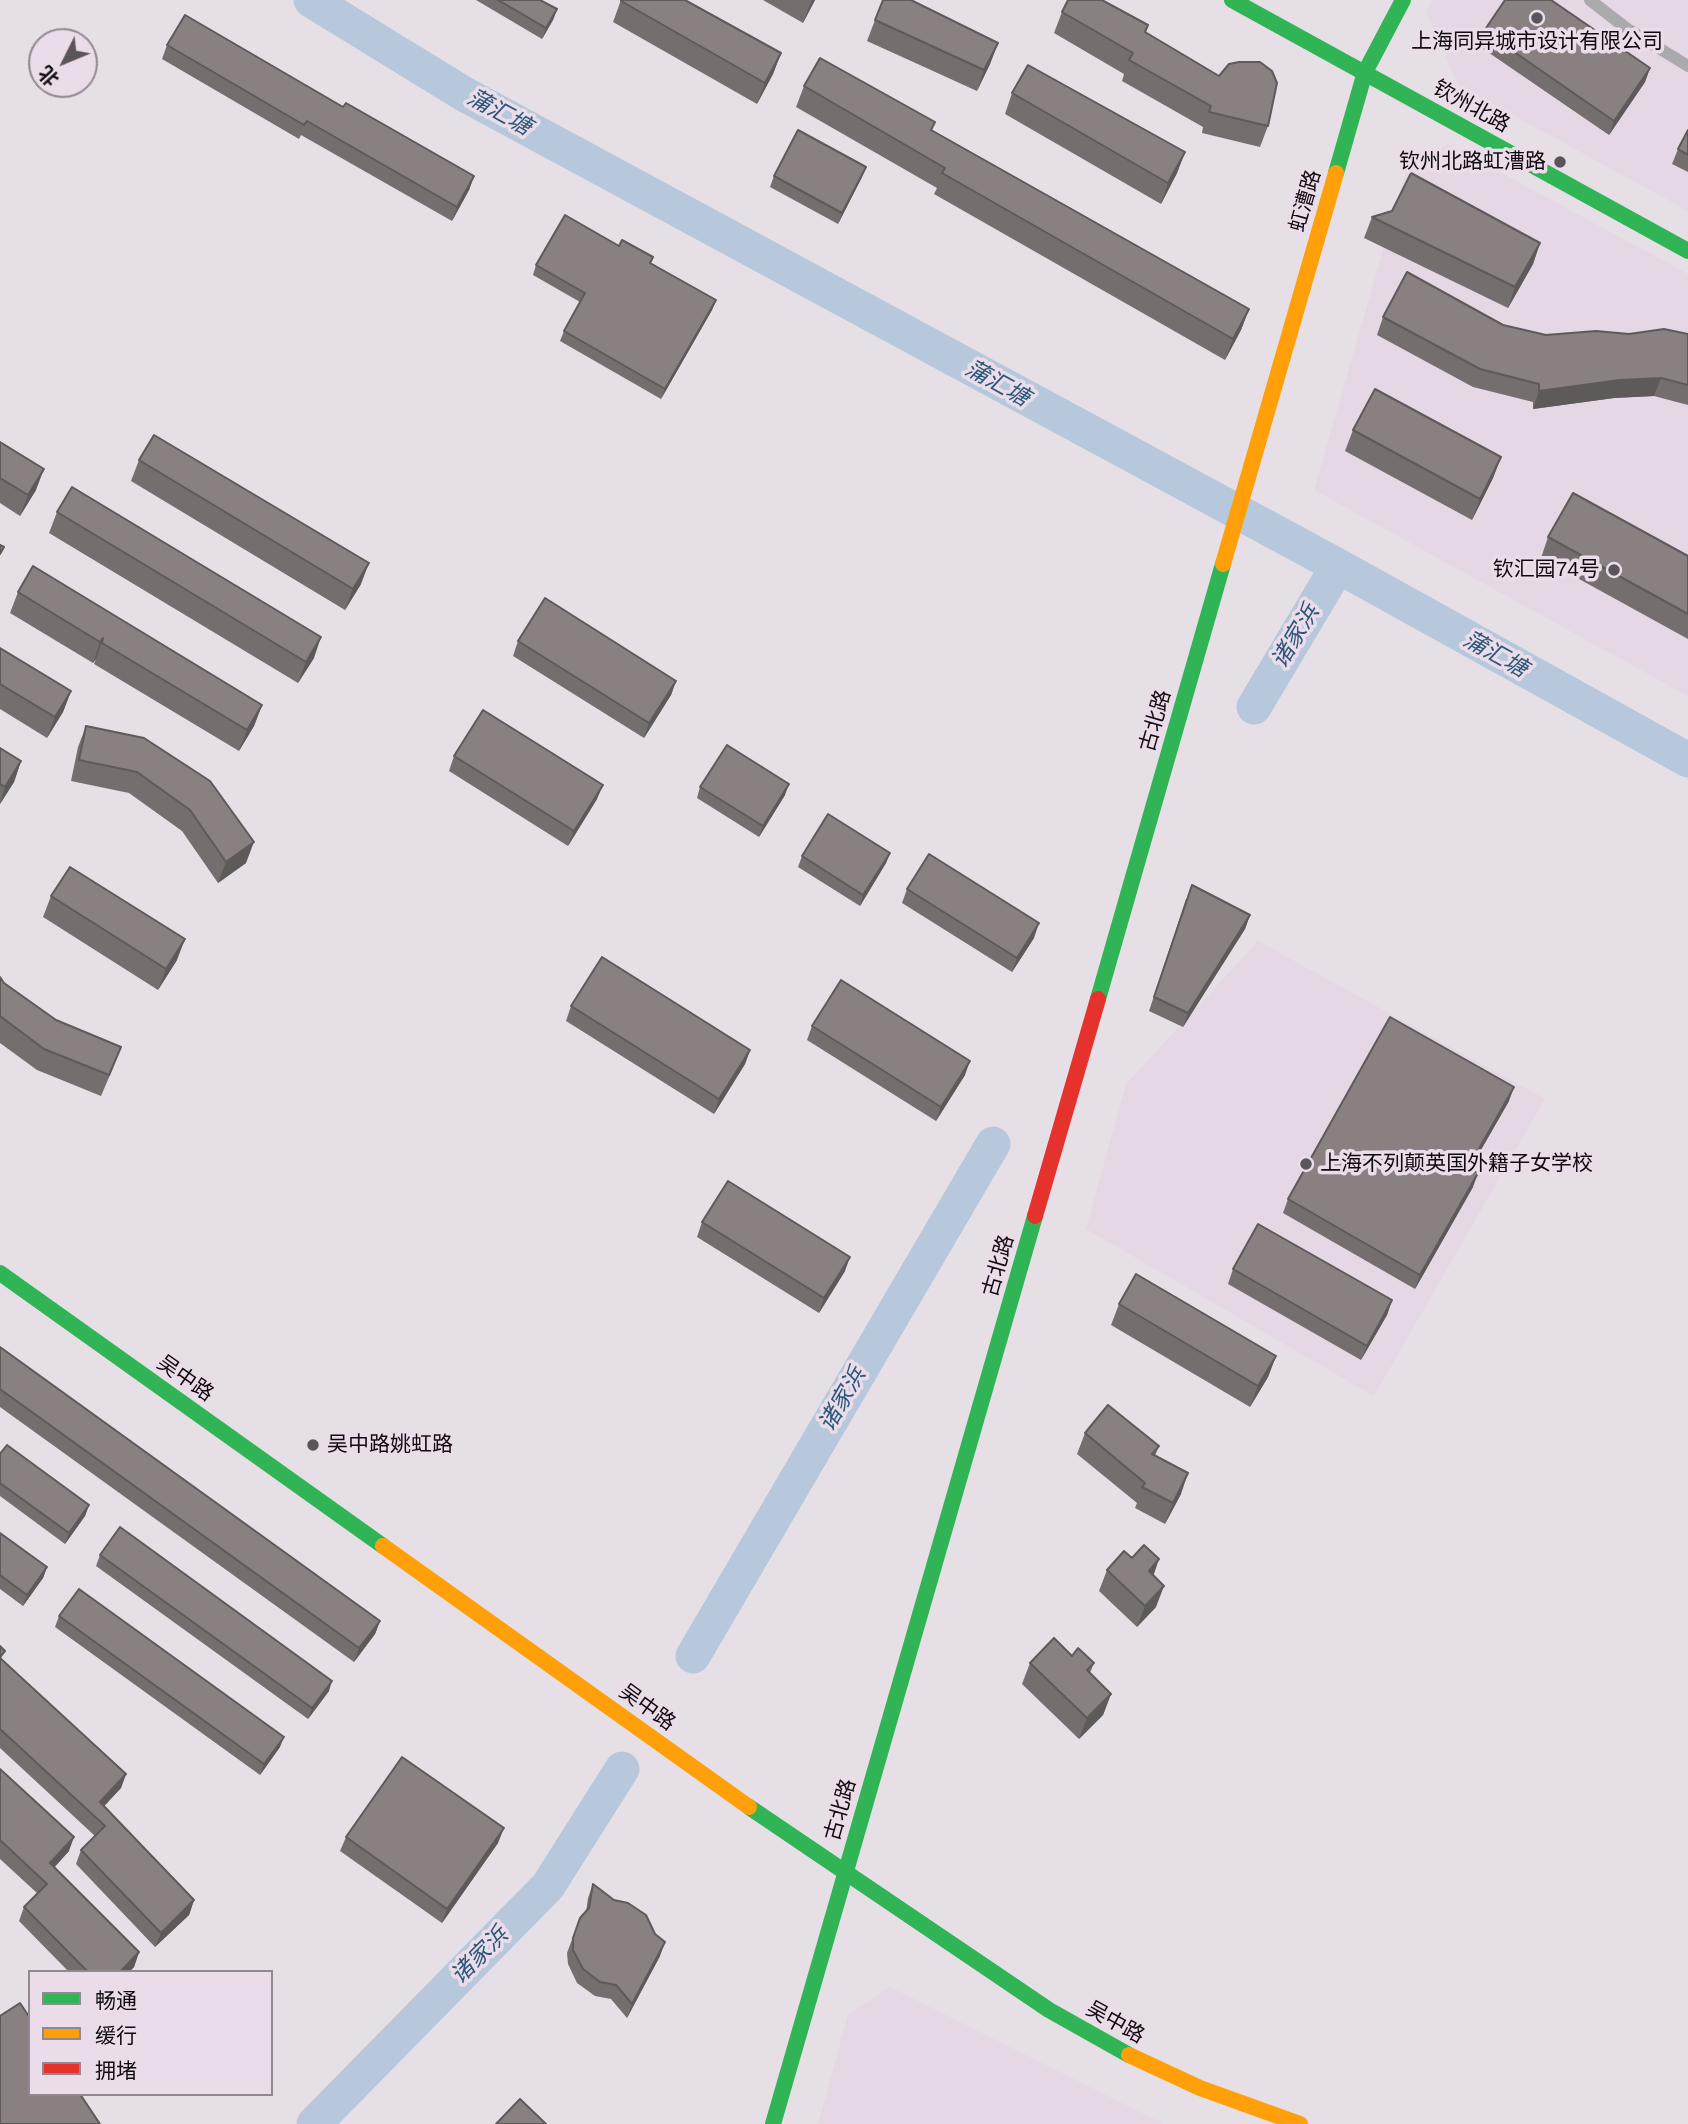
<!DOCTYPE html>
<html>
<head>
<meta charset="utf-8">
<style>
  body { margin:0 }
  #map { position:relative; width:1688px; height:2124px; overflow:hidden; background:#e6e0e6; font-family:Helvetica,"Noto Sans SC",sans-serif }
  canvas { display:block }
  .legend { position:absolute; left:28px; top:1970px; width:245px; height:126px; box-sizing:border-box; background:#eadce8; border:2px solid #928891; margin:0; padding:9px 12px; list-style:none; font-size:21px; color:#0f0a0f }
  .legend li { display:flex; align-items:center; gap:14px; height:35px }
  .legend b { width:35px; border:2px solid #928891 }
  .north { position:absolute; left:28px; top:28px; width:70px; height:70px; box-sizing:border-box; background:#eadce8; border:2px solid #928891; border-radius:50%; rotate:227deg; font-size:19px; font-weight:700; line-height:28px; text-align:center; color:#0f0a0f }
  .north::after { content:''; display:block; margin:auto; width:24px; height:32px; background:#5a555a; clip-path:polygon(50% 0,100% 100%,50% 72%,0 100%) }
</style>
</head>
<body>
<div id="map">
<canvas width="1688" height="2124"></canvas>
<ul class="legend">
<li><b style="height:9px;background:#30b455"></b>畅通</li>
<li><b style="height:9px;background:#ff9f0a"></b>缓行</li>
<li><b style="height:9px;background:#e5322d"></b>拥堵</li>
</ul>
<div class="north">北</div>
</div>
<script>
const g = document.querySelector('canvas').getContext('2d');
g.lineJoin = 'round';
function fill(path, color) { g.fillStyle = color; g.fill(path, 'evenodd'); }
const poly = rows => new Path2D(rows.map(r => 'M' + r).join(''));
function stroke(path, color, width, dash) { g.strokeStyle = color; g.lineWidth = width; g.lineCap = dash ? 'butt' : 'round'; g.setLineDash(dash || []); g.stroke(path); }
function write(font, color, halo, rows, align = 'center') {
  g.font = font + ' Helvetica,"Noto Sans SC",sans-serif'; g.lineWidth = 7; g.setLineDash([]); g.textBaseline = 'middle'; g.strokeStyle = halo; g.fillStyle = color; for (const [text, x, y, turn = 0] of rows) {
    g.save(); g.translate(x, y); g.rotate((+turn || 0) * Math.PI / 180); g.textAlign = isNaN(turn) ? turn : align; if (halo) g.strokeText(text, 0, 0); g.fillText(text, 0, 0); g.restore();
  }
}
fill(poly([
  [1432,0,1688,0,1688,211,1458,85,1426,12],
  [1448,144,1688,274,1688,696,1314,490,1407,167],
  [1258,941,1545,1099,1374,1396,1086,1229,1126,1084],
  [890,1987,1164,2124,818,2124,848,2015]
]), '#e5d7e4');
stroke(poly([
  [311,0,464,94,1338,566,1688,760],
  [1254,707,1338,566],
  [693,1656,993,1144],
  [314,2124,548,1886,622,1769]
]), '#b7c8dc', 35);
stroke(poly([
  [1590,0,1626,28,1688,66]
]), '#aaaaac', 12);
stroke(poly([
  [1232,0,1688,251],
  [1336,173,1365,72,1403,0],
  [1098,999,1223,564],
  [0,1273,383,1546],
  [749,1807,1049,2010,1129,2055],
  [773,2124,1035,1216]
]), '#30b455', 16);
stroke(poly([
  [1223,564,1336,173],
  [383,1546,749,1807],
  [1129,2055,1200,2088,1300,2124]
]), '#ff9f0a', 16);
stroke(poly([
  [1035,1216,1098,999]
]), '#e5322d', 16);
fill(poly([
  [476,0,540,0,557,9,553,20,542,39],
  [621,0,781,53,773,74,757,104,613,22],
  [763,0,815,0,803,23],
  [1062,12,1145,32,1268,126,1260,147,1202,133,1203,127,1122,81,1124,74,1054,33],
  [875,20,998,43,990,64,977,91,867,41],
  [1484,31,1650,68,1645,82,1609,135,1479,46],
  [167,45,343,107,474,176,469,190,452,221,301,135,299,139,162,59],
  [804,86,932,130,1249,309,1241,330,1225,360,934,194,937,188,796,107],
  [1012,93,1185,152,1177,173,1161,204,1005,114],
  [1688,130,1688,172,1672,164,1678,149],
  [774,176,862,177,838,224,770,187],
  [1372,217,1540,243,1533,264,1508,308,1364,238],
  [619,246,651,263,716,300,712,310,661,399,560,341,564,331,580,302,533,275,536,265],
  [1383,317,1503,325,1546,335,1688,334,1688,405,1654,396,1614,398,1533,409,1533,402,1473,387,1377,335],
  [1353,430,1501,457,1493,478,1472,520,1345,451],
  [0,442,36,490,20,516,0,503],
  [139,460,361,584,345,610,131,481],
  [57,512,314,658,298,683,49,533],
  [1548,537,1688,556,1688,639,1541,558],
  [18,592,262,705,254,726,239,751,94,664,96,659,93,663,10,613],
  [518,641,676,681,671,695,644,738,513,656],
  [0,648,71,691,63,712,47,738,0,709],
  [86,726,144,738,246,863,218,883,182,831,129,793,71,781,78,747],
  [0,748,21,761,14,782,0,804],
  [454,756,597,799,568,846,449,771],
  [700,787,785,795,759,837,697,798],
  [890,853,886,863,860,906,798,867,802,856],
  [907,889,1034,938,1012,972,902,903],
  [51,896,177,960,158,990,43,917],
  [1186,899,1250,915,1245,929,1183,1027,1149,1011],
  [0,977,4,983,113,1068,101,1096,37,1070,0,1043],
  [571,1006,750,1050,745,1064,714,1114,566,1021],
  [812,1026,965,1075,936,1121,807,1040],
  [1509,1101,1470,1169,1473,1187,1415,1289,1283,1213,1288,1199],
  [702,1222,845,1271,819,1313,697,1237],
  [1233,1269,1392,1300,1387,1315,1361,1360,1228,1284],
  [1119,1304,1276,1356,1268,1377,1250,1407,1111,1325],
  [0,1347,380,1621,375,1634,354,1662,0,1407],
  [1085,1433,1159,1446,1155,1456,1181,1494,1165,1524,1135,1508,1137,1503,1077,1454],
  [0,1454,89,1505,85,1516,65,1544,0,1496],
  [0,1533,47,1567,43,1578,23,1606,0,1589],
  [100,1555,329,1691,308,1719,96,1566],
  [1132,1558,1153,1576,1156,1607,1137,1627,1099,1591,1107,1570],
  [59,1616,280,1747,260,1775,55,1627],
  [0,1646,2,1660,126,1774,121,1788,104,1806,194,1900,189,1915,155,1947,76,1864,81,1850,95,1836,0,1748],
  [1072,1656,1094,1663,1090,1673,1111,1694,1103,1715,1079,1739,1022,1684,1030,1663],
  [0,1769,69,1851,54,1867,139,1952,134,1967,129,1972,69,1972,19,1921,24,1907,37,1893,0,1859],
  [346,1837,498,1843,442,1923,340,1851],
  [593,1884,660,1956,627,2018,611,1999,595,1996,577,1983,568,1964,567,1953,580,1918,586,1912,588,1898]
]), '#756e6f');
fill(poly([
  [812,0,815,0,803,23,811,2],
  [557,9,553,20,542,39,546,28],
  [998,43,990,64,977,91,984,70],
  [781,53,773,74,757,104,765,83],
  [1650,68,1645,82,1609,135,1614,121],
  [1185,152,1177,173,1161,204,1168,183],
  [866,167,862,177,838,224,842,213],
  [474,176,469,190,452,221,457,207],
  [1540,243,1533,264,1508,308,1515,287],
  [716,300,712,310,661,399,665,389],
  [1249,309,1241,330,1225,360,1233,339],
  [1661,378,1654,396,1614,398,1533,409,1539,391,1620,380],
  [1501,457,1493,478,1472,520,1480,499],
  [44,469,36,490,20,516,28,495],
  [369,563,361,584,345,610,353,589],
  [321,637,314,658,298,683,306,662],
  [103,638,96,659,93,663,100,642],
  [676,681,671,695,644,738,649,723],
  [71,691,63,712,47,738,55,717],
  [262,705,254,726,239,751,247,730],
  [21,761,14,782,0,804,5,787],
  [789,784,785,795,759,837,763,826],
  [603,785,597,799,568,846,574,831],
  [254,842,246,863,218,883,226,862],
  [890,853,886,863,860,906,863,895],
  [1250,915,1245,929,1183,1027,1188,1013],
  [1039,923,1034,938,1012,972,1017,958],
  [185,939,177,960,158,990,166,969],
  [750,1050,745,1064,714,1114,719,1099],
  [970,1061,965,1075,936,1121,941,1107],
  [1514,1087,1509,1101,1463,1181,1468,1168],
  [1478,1173,1473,1187,1415,1289,1420,1275],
  [850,1257,845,1271,819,1313,824,1298],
  [1392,1300,1387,1315,1361,1360,1367,1346],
  [1276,1356,1268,1377,1250,1407,1258,1386],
  [1188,1473,1181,1494,1165,1524,1173,1503],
  [89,1505,85,1516,65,1544,69,1533],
  [1159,1559,1152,1580,1149,1571],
  [47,1567,43,1578,23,1606,27,1595],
  [1164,1586,1156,1607,1137,1627,1145,1606],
  [380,1621,375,1634,354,1662,359,1648],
  [332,1681,329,1691,308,1719,312,1708],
  [1111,1694,1103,1715,1079,1739,1087,1718],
  [284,1737,280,1747,260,1775,264,1764],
  [126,1774,121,1788,95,1816,100,1802],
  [504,1828,498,1843,442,1923,447,1909],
  [74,1837,69,1851,45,1878,50,1863],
  [194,1900,189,1915,155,1947,161,1933],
  [665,1942,660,1956,627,2018,632,2004],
  [139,1952,134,1967,129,1972,120,1972]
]), '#5f5a5a');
const building = poly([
  [498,0,540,0,557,9,546,28,498,0],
  [621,0,685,0,781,53,765,83,621,1,621,0],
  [883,0,911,0,998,43,984,70,875,20,883,0],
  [1068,0,1102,0,1148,25,1145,32,1219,76,1229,64,1239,62,1260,62,1272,71,1277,83,1268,126,1209,112,1211,106,1129,60,1133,53,1062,12,1068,0],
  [1505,0,1551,0,1650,68,1614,121,1484,31,1505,0],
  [185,15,343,107,346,103,474,176,457,207,307,121,304,125,167,45,185,15],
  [820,58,935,122,931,130,1249,309,1233,339,942,173,945,168,804,86,820,58],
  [1028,65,1185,152,1168,183,1012,93,1028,65],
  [798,130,866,167,842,213,774,176,798,130],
  [1688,130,1688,155,1678,149,1688,130],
  [1411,173,1540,243,1515,287,1372,217,1392,211,1411,173],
  [565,215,619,246,622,240,653,257,650,263,716,300,665,389,564,331,585,293,536,265,565,215],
  [1407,272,1503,325,1546,335,1596,331,1629,334,1664,329,1688,334,1688,385,1661,378,1620,380,1539,391,1539,384,1480,369,1383,317,1407,272],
  [1375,389,1501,457,1480,499,1353,430,1375,389],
  [154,435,369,563,353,589,139,460,154,435],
  [0,442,44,469,28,495,0,478,0,442],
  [72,487,321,637,306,662,57,512,72,487],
  [1573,493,1688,556,1688,614,1548,537,1573,493],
  [0,545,4,547,0,554,0,545],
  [33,566,262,705,247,730,102,643,103,638,100,642,18,592,33,566],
  [545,598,676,681,649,723,518,641,545,598],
  [0,648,71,691,55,717,0,684,0,648],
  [483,710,603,785,574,831,454,756,483,710],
  [86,726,144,738,210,781,254,842,226,862,190,810,137,772,79,760,86,726],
  [727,745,789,784,763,826,700,787,727,745],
  [0,748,21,761,5,787,0,784,0,748],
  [828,814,890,853,863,895,802,856,828,814],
  [929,854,1039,923,1017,958,907,889,929,854],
  [70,867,185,939,166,969,51,896,70,867],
  [1192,885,1250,915,1188,1013,1154,997,1192,885],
  [602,957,750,1050,719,1099,571,1006,602,957],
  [0,977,4,983,56,1020,121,1047,109,1075,44,1049,0,1016,0,977],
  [841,980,970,1061,941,1107,812,1026,841,980],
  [1390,1017,1514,1087,1468,1168,1478,1173,1420,1275,1288,1199,1390,1017],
  [728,1181,850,1257,824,1298,702,1222,728,1181],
  [1258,1224,1392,1300,1367,1346,1233,1269,1258,1224],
  [1136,1274,1276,1356,1258,1386,1119,1304,1136,1274],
  [0,1347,380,1621,359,1648,0,1389,0,1347],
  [1108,1405,1159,1446,1152,1454,1188,1473,1173,1503,1142,1487,1145,1483,1085,1433,1108,1405],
  [7,1445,89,1505,69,1533,0,1483,0,1454,7,1445],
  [120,1527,332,1681,312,1708,100,1555,120,1527],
  [0,1533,47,1567,27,1595,0,1575,0,1533],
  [1144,1545,1159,1559,1149,1571,1164,1586,1145,1606,1107,1570,1124,1551,1132,1558,1144,1545],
  [79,1589,284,1737,264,1764,59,1616,79,1589],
  [1054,1638,1072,1656,1078,1648,1094,1663,1087,1670,1111,1694,1087,1718,1030,1663,1054,1638],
  [0,1646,5,1651,0,1657,0,1646],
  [0,1658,126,1774,100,1802,194,1900,161,1933,81,1850,105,1826,0,1729,0,1658],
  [402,1757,504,1828,447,1909,346,1837,402,1757],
  [0,1769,74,1837,50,1863,139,1952,120,1972,88,1972,24,1907,47,1884,0,1840,0,1769],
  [593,1884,614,1900,628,1903,646,1915,655,1934,665,1942,632,2004,616,1985,600,1982,583,1969,573,1950,573,1938,580,1918,589,1908,593,1884],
  [20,2003,30,2018,30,2094,80,2094,100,2124,0,2124,0,2016,20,2003],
  [520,2099,546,2124,496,2124,520,2099]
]);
fill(building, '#888081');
stroke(building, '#5f5a5a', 2);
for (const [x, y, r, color] of [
  [1537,18,7,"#5a555a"],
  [1560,162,7,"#5a555a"],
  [1614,570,7,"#5a555a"],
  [1306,1164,7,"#5a555a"],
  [313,1445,7,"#5a555a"]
]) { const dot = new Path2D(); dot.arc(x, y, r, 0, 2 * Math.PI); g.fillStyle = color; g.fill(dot); stroke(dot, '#eadce8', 2.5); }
write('21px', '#0f0a0f', '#eadce8', [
  ["上海同异城市设计有限公司",1537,42,"center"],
  ["钦州北路虹漕路",1546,162],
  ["钦汇园74号",1600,570],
  ["上海不列颠英国外籍子女学校",1320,1164,"left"],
  ["吴中路姚虹路",327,1445,"left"]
], 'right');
write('21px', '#0f0a0f', '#eadce8', [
  ["钦州北路",1471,107,29],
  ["虹漕路",1306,201,-74],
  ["古北路",1156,721,-74],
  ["古北路",999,1266,-74],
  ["吴中路",185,1379,35],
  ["吴中路",647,1708,36],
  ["古北路",841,1810,-74],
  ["吴中路",1115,2023,29]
]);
write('italic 23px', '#2b577a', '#eadce8', [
  ["蒲汇塘",499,113,29],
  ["蒲汇塘",997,384,29],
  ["诸家浜",1296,637,-59],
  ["蒲汇塘",1495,655,29],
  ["诸家浜",843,1400,-60],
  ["诸家浜",480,1956,-45]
]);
</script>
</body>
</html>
